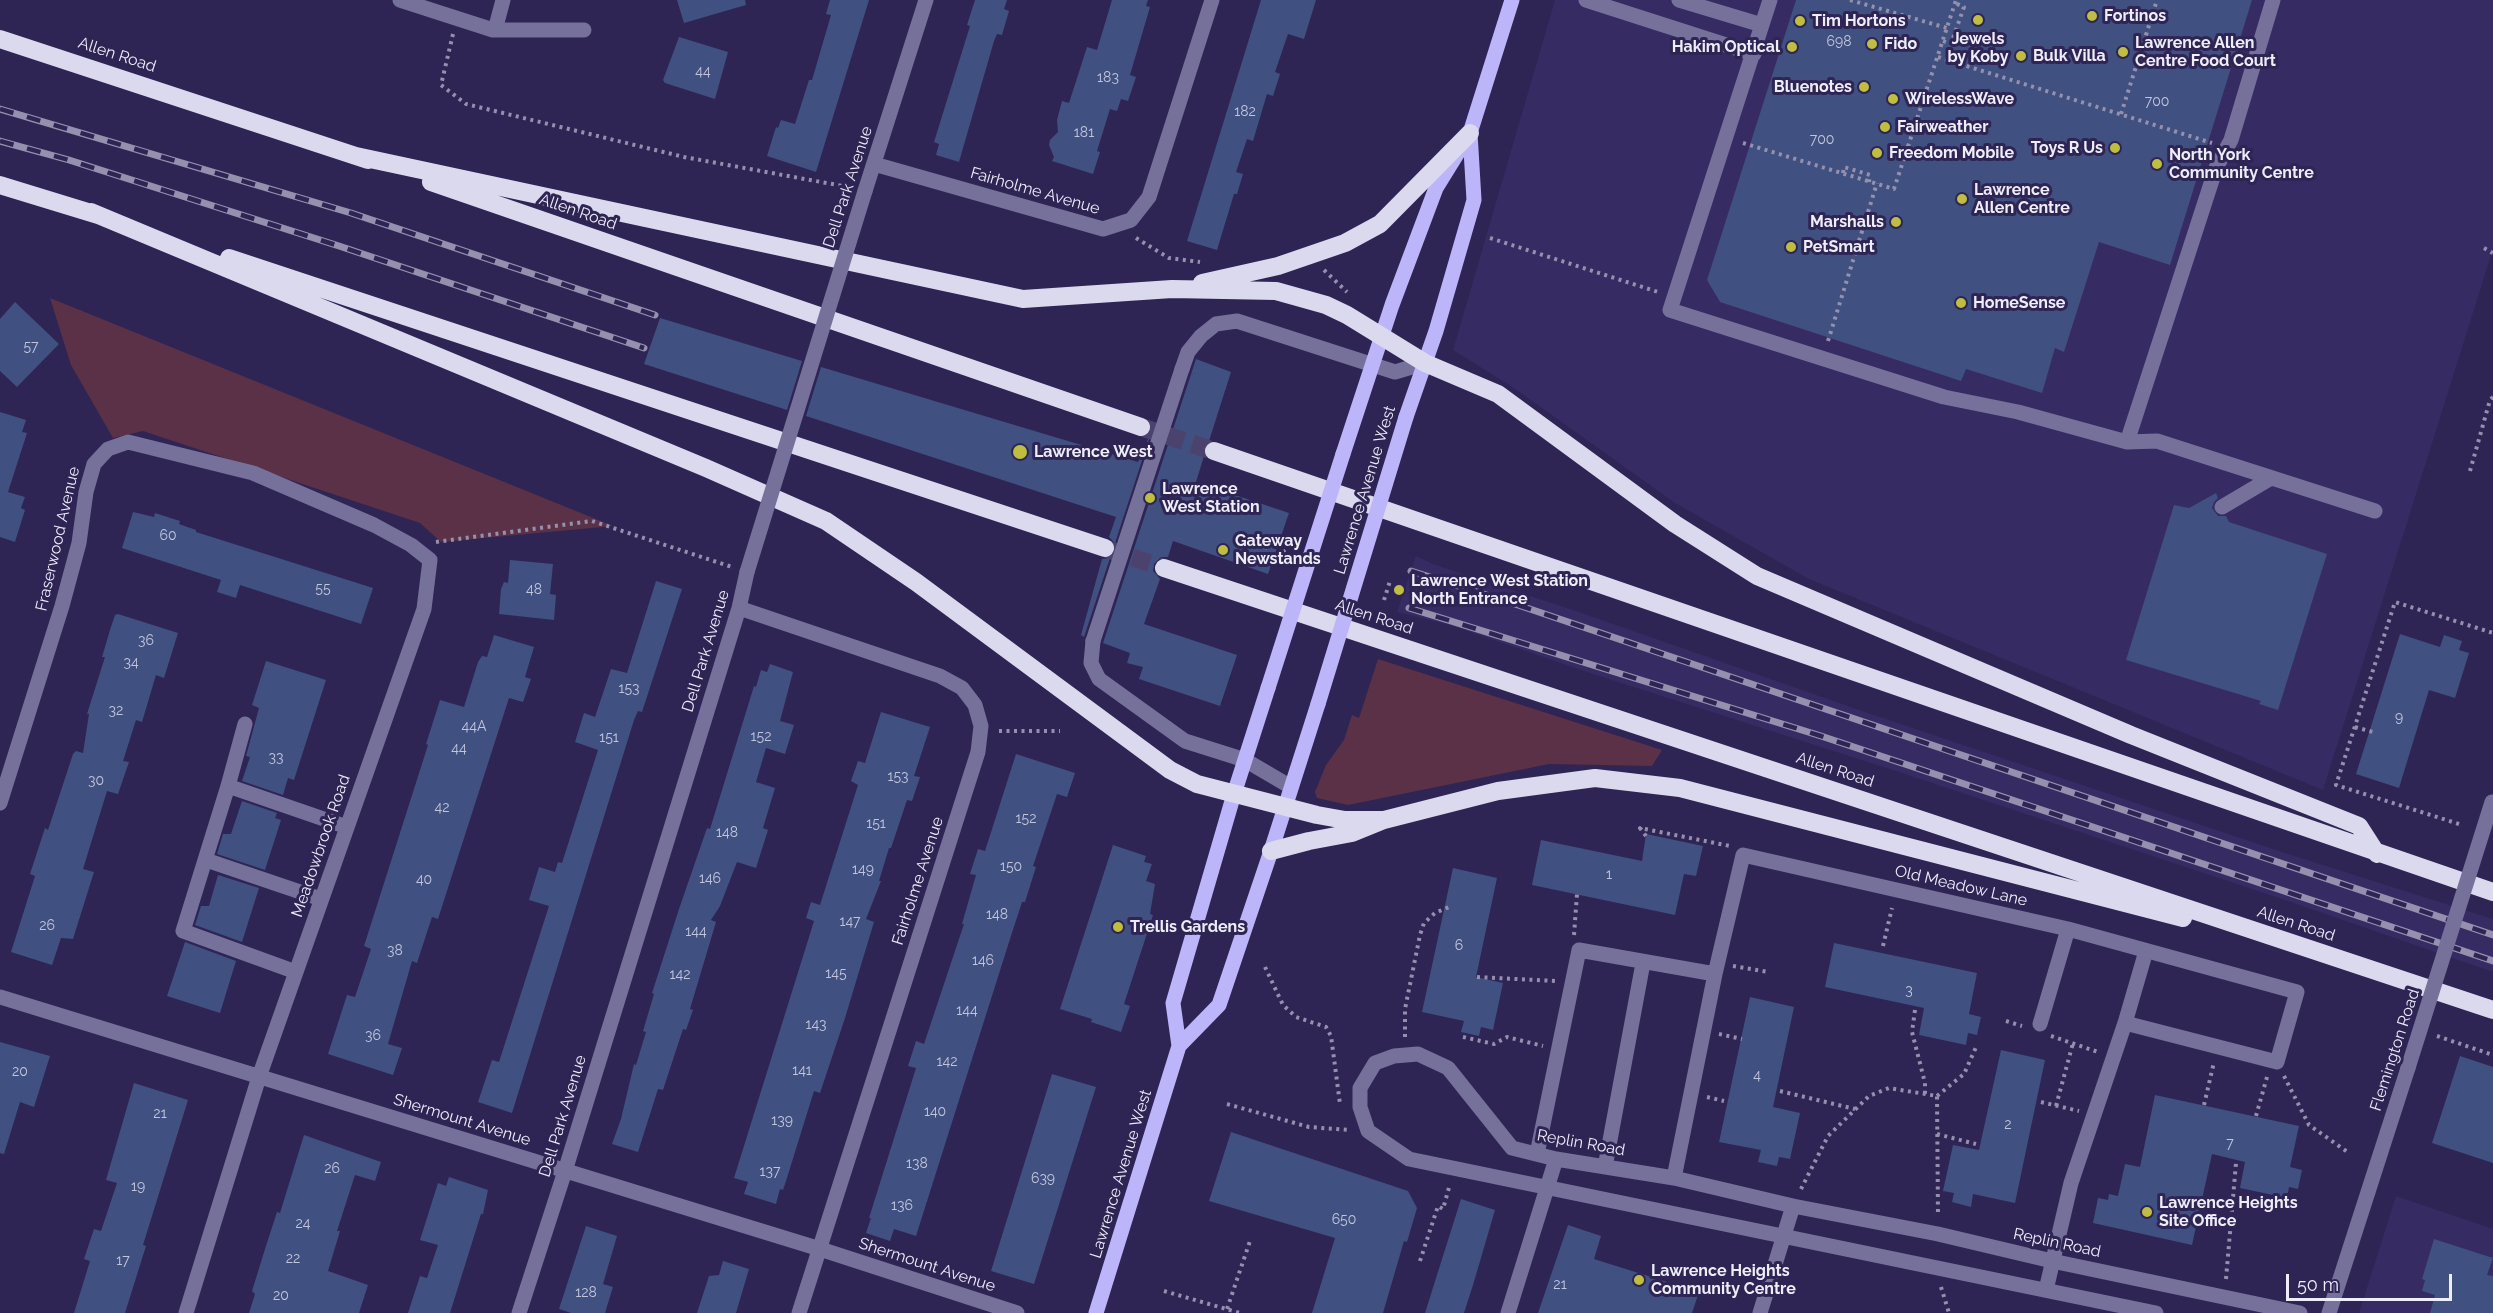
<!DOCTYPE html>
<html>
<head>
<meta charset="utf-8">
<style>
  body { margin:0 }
  #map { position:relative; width:2493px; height:1313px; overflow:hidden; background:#2e2555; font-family:Raleway,sans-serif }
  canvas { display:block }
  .scale { position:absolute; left:2286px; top:1274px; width:166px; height:27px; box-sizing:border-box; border:3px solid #eeedfa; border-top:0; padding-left:8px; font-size:18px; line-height:21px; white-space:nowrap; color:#eeedfa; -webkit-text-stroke:4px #2e2555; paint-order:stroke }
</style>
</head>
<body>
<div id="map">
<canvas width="2493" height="1313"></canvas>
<div class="scale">50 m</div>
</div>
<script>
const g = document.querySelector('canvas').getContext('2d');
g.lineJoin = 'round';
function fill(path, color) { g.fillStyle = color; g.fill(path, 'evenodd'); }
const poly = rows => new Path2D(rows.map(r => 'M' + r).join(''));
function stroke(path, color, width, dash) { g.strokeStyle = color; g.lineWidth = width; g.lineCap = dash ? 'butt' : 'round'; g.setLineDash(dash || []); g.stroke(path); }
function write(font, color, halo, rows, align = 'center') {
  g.font = font + ' Raleway,sans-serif'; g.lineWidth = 6; g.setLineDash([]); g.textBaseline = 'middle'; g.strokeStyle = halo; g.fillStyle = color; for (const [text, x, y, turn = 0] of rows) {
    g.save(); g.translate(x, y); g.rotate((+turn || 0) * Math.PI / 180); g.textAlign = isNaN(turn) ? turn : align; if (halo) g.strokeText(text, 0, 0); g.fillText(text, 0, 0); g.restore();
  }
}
fill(poly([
  [1555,0,2493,0,2493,249,2323,790,1809,579,1675,503,1514,388,1453,350],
  [1416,556,1433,564,1576,611,1865,712,2279,851,2493,919,2493,972,2285,900,1899,772,1587,672,1450,625,1397,612],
  [2396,1196,2493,1229,2493,1313,2359,1313]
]), '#362b62');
fill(poly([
  [50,298,613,526,441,542,420,523,143,431,113,438,71,365],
  [1378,659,1662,750,1652,766,1549,764,1348,805,1317,798,1315,792,1326,765,1344,740,1352,715,1359,718]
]), '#5a3146');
fill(poly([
  [677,0,745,0,746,5,684,23],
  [830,0,869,0,816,172,767,156,776,127,778,128,781,120,795,124,809,80,812,80,831,15,826,14],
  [975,0,1007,0,1004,9,1009,11,1002,35,997,34,994,41,959,162,936,155,939,144,934,142,970,26,967,25],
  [1112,0,1148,0,1146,6,1150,7,1130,75,1136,77,1128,101,1121,99,1117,111,1110,109,1097,151,1100,152,1093,174,1052,161,1054,157,1049,145,1050,140,1058,132,1057,120,1062,101,1069,103,1087,47,1097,50],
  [1261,0,1316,0,1304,39,1288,34,1275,72,1280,74,1273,96,1267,94,1253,141,1247,139,1236,172,1243,174,1237,194,1234,194,1217,250,1187,241],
  [1796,0,2252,0,2170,265,2099,242,2064,352,2055,348,2042,393,1966,369,1961,381,1720,302,1707,280],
  [679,37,728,52,715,99,665,83,663,80],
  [15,302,59,344,17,387,0,371,0,319],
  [660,318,802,361,787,410,644,364],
  [1196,359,1231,372,1209,441,1203,448,1204,456,1196,482,1289,513,1268,574,1173,541,1168,557,1161,557,1154,564,1153,571,1160,579,1144,624,1237,655,1220,706,1139,679,1143,667,1127,663,1130,653,1103,643],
  [821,367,1138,462,1152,430,1115,543,1109,537,1116,517,806,416],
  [0,412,26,420,22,432,27,433,8,492,25,497,21,508,25,510,15,542,0,537],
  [2216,493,2218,498,2214,502,2212,508,2218,516,2226,516,2229,522,2327,554,2278,710,2259,704,2261,701,2126,660,2174,505,2189,508],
  [133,512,154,517,155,513,180,521,179,524,196,530,196,532,373,588,361,624,240,585,236,598,217,592,221,580,122,548],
  [1110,558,1084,637,1081,635,1102,559],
  [510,560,553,564,550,594,556,595,554,620,499,614,501,589,504,582,508,583],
  [656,581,682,589,642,712,638,711,634,720,512,1113,478,1102,492,1060,499,1062,549,906,529,900,539,867,555,872,558,862,562,863,598,750,575,742,584,713,595,717,611,669,627,673],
  [118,614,178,633,164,678,156,675,142,722,136,720,123,761,129,762,118,794,107,791,83,869,94,872,73,939,61,938,52,965,11,952,35,876,30,874,45,828,48,830,73,754,76,751,83,753,89,714,87,714,105,657,102,657,110,630,115,615],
  [2400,634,2440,647,2444,635,2462,641,2459,650,2469,653,2455,698,2429,690,2399,788,2356,774],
  [494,635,534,647,525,677,531,679,523,702,509,698,438,919,432,917,417,963,412,961,388,1044,402,1048,393,1075,328,1054,347,995,355,997,371,949,364,946,428,745,426,744,440,700,464,707,478,662,482,656,487,657],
  [266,661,326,680,294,780,288,778,283,795,242,781,250,757,246,756,259,708,252,705],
  [770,664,793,672,780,721,794,725,785,754,766,748,756,782,775,788,763,828,768,830,756,868,737,862,720,906,711,920,716,922,690,1009,693,1010,686,1030,683,1029,663,1090,658,1089,638,1152,612,1144,621,1119,634,1064,636,1065,646,1032,643,1031,654,994,652,993,679,909,707,828,710,829,754,686,756,687,761,670,767,672],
  [881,712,930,727,914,776,920,777,912,801,907,800,891,848,889,848,879,881,881,881,866,919,874,922,845,1018,820,1093,814,1091,786,1181,783,1190,780,1189,776,1204,744,1194,748,1182,734,1178,814,921,806,918,811,902,820,905,858,785,851,781,858,761,865,763],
  [1016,754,1075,773,1067,797,1057,794,1033,866,1036,867,1025,902,1022,902,1010,939,916,1236,894,1229,890,1241,866,1233,871,1218,869,1218,916,1068,908,1066,916,1041,924,1044,964,924,962,924,976,875,970,874,978,849,985,851],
  [242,801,277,813,275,818,281,820,265,870,217,854,223,834,231,834],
  [1646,834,1703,846,1696,876,1684,874,1675,915,1532,885,1541,840,1642,861],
  [1113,845,1146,856,1144,862,1152,864,1146,881,1155,884,1150,914,1153,915,1124,1004,1130,1006,1121,1032,1091,1022,1092,1019,1060,1009],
  [1453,868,1497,878,1476,977,1503,983,1493,1030,1481,1027,1479,1036,1461,1032,1464,1021,1422,1012],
  [218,875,259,888,242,942,195,925,201,906,209,906],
  [185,942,236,961,220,1013,167,996],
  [1834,943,1977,973,1969,1014,1981,1017,1977,1035,1968,1033,1966,1045,1919,1035,1924,1008,1825,987],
  [1750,997,1794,1007,1773,1107,1800,1113,1790,1159,1779,1157,1777,1166,1758,1162,1761,1150,1719,1142],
  [0,1042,50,1056,34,1107,20,1102,4,1154,0,1153],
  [2001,1050,2045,1060,2015,1203,1973,1194,1971,1207,1952,1202,1954,1193,1943,1191,1953,1145,1979,1150],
  [2460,1056,2493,1067,2493,1163,2432,1143],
  [1052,1074,1096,1087,1034,1284,991,1271],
  [134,1083,188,1100,143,1245,146,1246,125,1313,74,1313,90,1261,84,1259,94,1229,101,1231,117,1183,106,1180],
  [2155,1095,2299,1126,2290,1167,2302,1170,2298,1189,2289,1187,2287,1198,2240,1188,2245,1162,2212,1154,2192,1245,2093,1223,2098,1198,2108,1200,2109,1194,2118,1196,2125,1164,2140,1167],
  [1231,1132,1408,1191,1417,1208,1407,1242,1404,1241,1383,1313,1312,1313,1335,1238,1209,1201],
  [304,1135,381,1162,375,1181,355,1175,337,1231,340,1231,328,1271,368,1285,359,1313,249,1313,255,1294,252,1291,265,1249,277,1212,280,1213],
  [449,1177,488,1190,483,1214,481,1214,450,1313,408,1313,420,1276,427,1278,438,1245,420,1240,438,1183,446,1186],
  [1461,1199,1495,1210,1473,1285,1464,1313,1425,1313],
  [1568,1225,1601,1236,1594,1259,1699,1292,1692,1313,1538,1313],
  [586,1226,617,1236,603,1284,613,1287,605,1313,571,1313,559,1309],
  [2434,1239,2493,1258,2487,1275,2493,1276,2493,1313,2430,1313,2435,1295,2422,1291,2425,1280,2422,1279],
  [723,1261,749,1269,736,1313,697,1313,709,1276,719,1275]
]), '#405080');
stroke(poly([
  [1141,427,1214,451],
  [1107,549,1164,568]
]), '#4b436e', 18, [18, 9]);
stroke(poly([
  [1850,0,1947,28],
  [453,34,441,85,466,104,684,157,843,186],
  [1943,41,1951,44,1964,7,1955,3],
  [1938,57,2212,143],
  [2121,114,2157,0],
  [1743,143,1894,189,1956,0],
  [1843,173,1844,167,1870,175,1869,182],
  [1136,238,1169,258,1200,262],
  [1490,238,1658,292],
  [2484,248,2493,253],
  [1324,270,1347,292],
  [1828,341,1877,183],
  [2470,471,2490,400,2493,397],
  [436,542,592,521,732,567],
  [1283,550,1290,562],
  [1262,556,1268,540],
  [1384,600,1390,581],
  [2355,727,2373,732],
  [999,731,1060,731],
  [2459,824,2336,785,2395,602,2493,633],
  [1646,836,1640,828,1730,846],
  [1574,935,1577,894],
  [1883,946,1892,908],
  [1733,966,1768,972],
  [1265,967,1283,1005,1296,1017,1326,1027,1331,1036,1340,1104],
  [1477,977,1556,981],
  [1915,1010,1912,1032,1925,1083,1925,1094],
  [2006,1021,2022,1026],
  [1719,1034,1742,1039],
  [2051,1036,2098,1052],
  [2437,1036,2493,1055],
  [1405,1037,1405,1009,1420,935,1424,923,1435,913,1449,907],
  [1463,1037,1494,1044,1507,1037,1543,1046],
  [2284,1076,2309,1125,2349,1153],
  [1780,1091,1855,1109],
  [1937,1096,1964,1074,1977,1045],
  [1707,1097,1724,1101],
  [2041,1102,2079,1111],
  [1227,1104,1309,1127,1349,1130],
  [2204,1105,2214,1062],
  [2056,1106,2073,1043],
  [2256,1116,2267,1077],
  [1937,1134,1976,1144],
  [1801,1189,1828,1136,1869,1096,1889,1088,1937,1096,1938,1216],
  [1420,1261,1438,1206,1443,1209,1450,1184],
  [2226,1279,2236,1163],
  [1941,1287,1949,1313],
  [1164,1291,1240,1313],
  [1227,1309,1250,1241]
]), '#9590ad', 4, [3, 4.5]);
stroke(poly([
  [400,0,493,30,584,30],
  [1586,0,1754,54],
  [1679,0,1762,25],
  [1770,0,1670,310,1944,397,2018,412,2127,442,2216,168,2231,140,2273,0],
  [495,30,503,0],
  [874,164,1103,229,1131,220,1149,197,1212,0],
  [865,191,926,0],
  [1182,369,1188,352,1201,336,1216,324,1237,321,1395,372,1425,363],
  [2127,442,2157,441,2375,511],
  [2222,507,2271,478],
  [739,608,940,676,962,688,975,705,981,726,978,752,799,1313],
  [1093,641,1091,663,1099,679,1185,741,1245,760,1291,787],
  [228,786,245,724],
  [0,803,62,606,79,543,86,492,94,464,108,449,128,442,253,473,374,525,411,545,430,560,424,609,259,1077,186,1313],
  [206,860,321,899],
  [296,972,183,931,228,786,347,827],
  [0,997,820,1249,1017,1313],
  [2040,1024,2068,929],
  [1537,1154,1579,950,1715,974],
  [1605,1167,1643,963],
  [1674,1178,1715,974,1743,855,2068,929,2297,992,2277,1062,2125,1023],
  [2046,1290,2071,1183,2125,1023,2146,951],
  [519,1313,565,1171,739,608,747,572],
  [1508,1313,1556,1159],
  [1760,1313,1793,1206],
  [2156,1313,1409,1159,1368,1131,1360,1107,1360,1088,1375,1063,1394,1056,1418,1054,1448,1068,1512,1148,1556,1159,1674,1178,1793,1206,1938,1234,2052,1261,2300,1313],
  [2329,1313,2408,1068]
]), '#75719b', 15);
stroke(poly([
  [1406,417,1436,331,1474,200,1470,133],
  [1343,454,1392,305,1436,188,1470,133,1512,0],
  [1179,1046,1173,1003,1234,794,1268,688],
  [1096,1313,1179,1046,1219,1005,1271,851,1318,704]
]), '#bdb5fa', 15);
stroke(poly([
  [0,39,368,160],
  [356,156,1023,299,1172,289,1276,291,1326,305,1347,315,1425,363,1498,394,1675,524,1757,576,2131,735,2359,826,2377,854],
  [431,182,1141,427],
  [0,185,101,216],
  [91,212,706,468,826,521,916,582,1170,770,1197,784,1317,815,1345,820,1384,820],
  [229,258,1105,548],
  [1202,283,1278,266,1345,243,1380,224,1470,133],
  [1214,451,2493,892],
  [1164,568,2493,1010],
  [1271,851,1309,841,1352,833,1384,820,1498,791,1595,778,1680,788,2183,918]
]), '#dbd9ee', 18);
const rail = poly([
  [0,109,351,213,655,315],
  [0,141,69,160,339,246,644,348],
  [1411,571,1521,606,2493,935],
  [1409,608,1821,736,2493,961]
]);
stroke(rail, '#9490ad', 7);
stroke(rail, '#2e2555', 4.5, [14]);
stroke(poly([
  [747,572,865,191],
  [1093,641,1182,369],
  [2408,1068,2492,802]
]), '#75719b', 15);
stroke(poly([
  [1268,688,1343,454],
  [1318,704,1406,417]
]), '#bdb5fa', 15);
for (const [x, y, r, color] of [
  [2092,16,6,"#bfbe41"],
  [1978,20,6,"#bfbe41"],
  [1800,21,6,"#bfbe41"],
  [1872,44,6,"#bfbe41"],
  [1792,47,6,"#bfbe41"],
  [2123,52,6,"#bfbe41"],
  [2021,56,6,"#bfbe41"],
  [1864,87,6,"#bfbe41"],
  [1893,99,6,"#bfbe41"],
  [1885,127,6,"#bfbe41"],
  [2115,148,6,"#bfbe41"],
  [1877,153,6,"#bfbe41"],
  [2157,164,6,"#bfbe41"],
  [1962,199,6,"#bfbe41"],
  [1896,222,6,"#bfbe41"],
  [1791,247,6,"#bfbe41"],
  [1961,303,6,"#bfbe41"],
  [1020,452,8,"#bfbe41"],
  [1150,498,6,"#bfbe41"],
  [1223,550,6,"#bfbe41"],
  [1399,590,6,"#bfbe41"],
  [1118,927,6,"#bfbe41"],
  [2147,1212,6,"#bfbe41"],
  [1639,1280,6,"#bfbe41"]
]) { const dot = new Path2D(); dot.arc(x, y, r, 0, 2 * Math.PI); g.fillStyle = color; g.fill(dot); stroke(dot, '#2e2555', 2); }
write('14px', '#c2c6dc', null, [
  ["698",1839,42],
  ["44",703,72],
  ["183",1108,78],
  ["700",2157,102],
  ["182",1245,112],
  ["181",1084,133],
  ["700",1822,140],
  ["57",31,347],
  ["60",168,536],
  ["55",323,589],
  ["48",534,590],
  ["36",146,641],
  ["34",131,663],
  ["153",629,689],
  ["32",116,711],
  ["9",2399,718],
  ["44A",474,727],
  ["152",761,737],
  ["151",609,738],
  ["44",459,749],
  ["33",276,758],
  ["153",898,777],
  ["30",96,781],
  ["42",442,808],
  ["152",1026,819],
  ["151",876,824],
  ["148",727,833],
  ["150",1011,867],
  ["149",863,870],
  ["1",1609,875],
  ["146",710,879],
  ["40",424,880],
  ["148",997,915],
  ["147",850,922],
  ["26",47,926],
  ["144",696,932],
  ["6",1459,946],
  ["38",395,951],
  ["146",983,961],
  ["145",836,974],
  ["142",680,975],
  ["3",1909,991],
  ["144",967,1011],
  ["143",816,1025],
  ["36",373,1036],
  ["142",947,1062],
  ["141",802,1071],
  ["20",20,1072],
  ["4",1757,1076],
  ["140",935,1112],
  ["21",160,1114],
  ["139",782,1121],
  ["2",2008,1125],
  ["7",2230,1144],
  ["138",917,1164],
  ["26",332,1169],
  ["137",770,1172],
  ["639",1043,1179],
  ["19",138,1187],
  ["136",902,1206],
  ["650",1344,1220],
  ["24",303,1224],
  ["22",293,1259],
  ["17",123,1261],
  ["21",1560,1285],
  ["128",586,1293],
  ["20",281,1296]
]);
write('bold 16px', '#eeedfa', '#2e2555', [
  ["Fortinos",2104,16],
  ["Tim Hortons",1812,21],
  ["Jewels",1978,39,"center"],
  ["by Koby",1978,57,"center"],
  ["Lawrence Allen",2135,43],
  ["Centre Food Court",2135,61],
  ["Fido",1884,44],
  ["Hakim Optical",1780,47,"right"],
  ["Bulk Villa",2033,56],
  ["Bluenotes",1852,87,"right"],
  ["WirelessWave",1905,99],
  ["Fairweather",1897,127],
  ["Toys R Us",2103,148,"right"],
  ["Freedom Mobile",1889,153],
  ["North York",2169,155],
  ["Community Centre",2169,173],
  ["Lawrence",1974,190],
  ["Allen Centre",1974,208],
  ["Marshalls",1884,222,"right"],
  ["PetSmart",1803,247],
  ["HomeSense",1973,303],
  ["Lawrence West",1034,452],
  ["Lawrence",1162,489],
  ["West Station",1162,507],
  ["Gateway",1235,541],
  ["Newstands",1235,559],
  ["Lawrence West Station",1411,581],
  ["North Entrance",1411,599],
  ["Trellis Gardens",1130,927],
  ["Lawrence Heights",2159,1203],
  ["Site Office",2159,1221],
  ["Lawrence Heights",1651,1271],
  ["Community Centre",1651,1289]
], 'left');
write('16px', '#eeedfa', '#2e2555', [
  ["Allen Road",117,55,18],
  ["Dell Park Avenue",848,187,-72],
  ["Fairholme Avenue",1035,191,16],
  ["Allen Road",578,212,19],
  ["Lawrence Avenue West",1365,490,-73],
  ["Fraserwood Avenue",58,539,-77],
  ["Allen Road",1374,617,18],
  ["Dell Park Avenue",706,651,-73],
  ["Allen Road",1835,770,18],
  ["Meadowbrook Road",321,846,-71],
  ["Fairholme Avenue",918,881,-72],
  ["Old Meadow Lane",1961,886,13],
  ["Allen Road",2296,924,18],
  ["Flemington Road",2395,1050,-72],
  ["Dell Park Avenue",563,1116,-73],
  ["Shermount Avenue",462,1120,17],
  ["Replin Road",1581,1143,10],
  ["Lawrence Avenue West",1121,1174,-73],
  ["Replin Road",2057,1243,12],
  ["Shermount Avenue",927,1265,18]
]);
</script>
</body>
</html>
